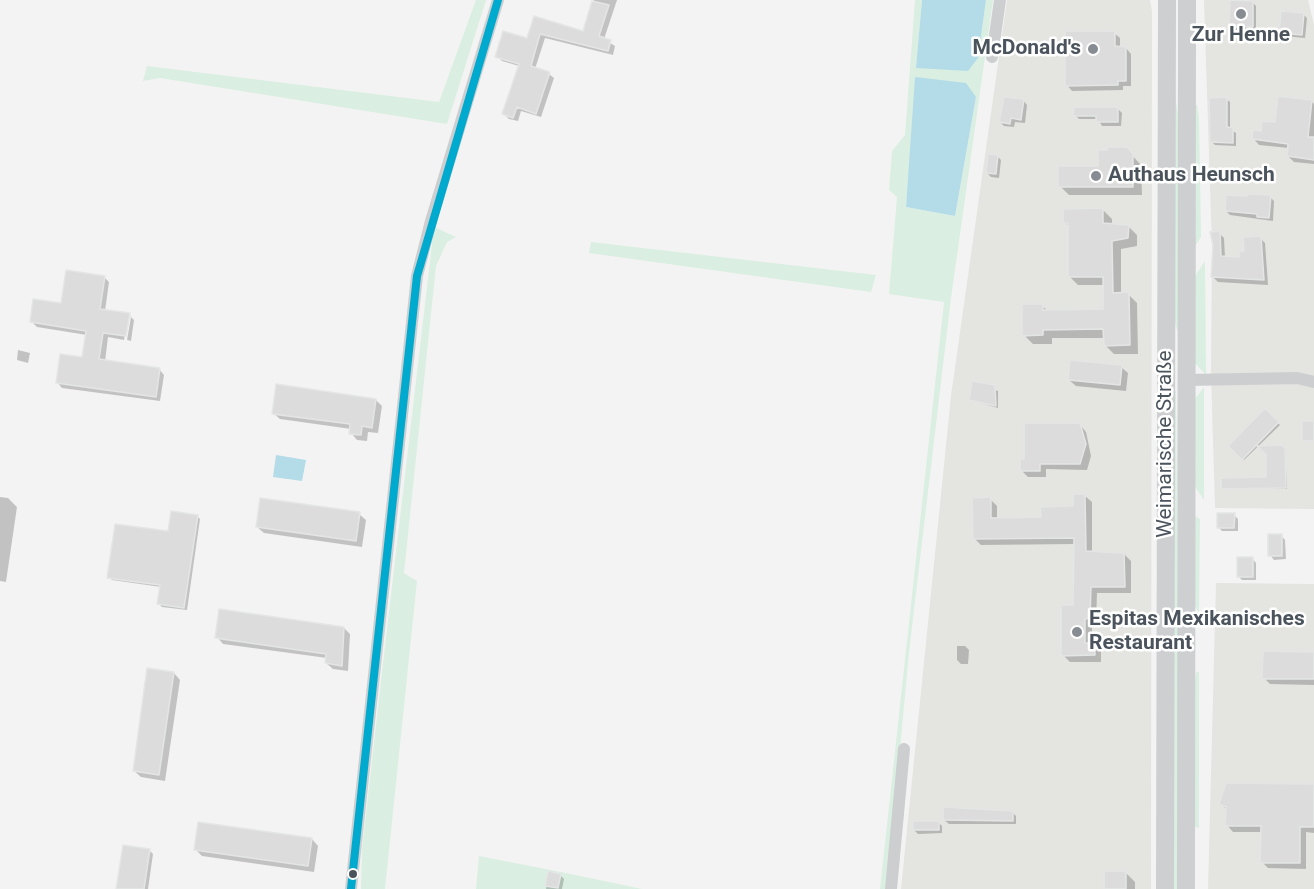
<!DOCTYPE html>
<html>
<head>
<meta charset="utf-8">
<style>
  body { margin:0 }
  canvas { display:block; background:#f3f3f3 }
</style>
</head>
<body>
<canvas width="1314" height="889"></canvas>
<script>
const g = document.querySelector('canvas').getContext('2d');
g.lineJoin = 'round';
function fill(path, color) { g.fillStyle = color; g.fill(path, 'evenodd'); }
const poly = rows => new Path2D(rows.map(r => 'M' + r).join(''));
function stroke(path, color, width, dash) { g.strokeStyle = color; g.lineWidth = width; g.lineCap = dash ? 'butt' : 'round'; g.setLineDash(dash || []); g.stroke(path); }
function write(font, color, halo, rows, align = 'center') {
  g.font = font + ' Roboto,sans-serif'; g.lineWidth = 5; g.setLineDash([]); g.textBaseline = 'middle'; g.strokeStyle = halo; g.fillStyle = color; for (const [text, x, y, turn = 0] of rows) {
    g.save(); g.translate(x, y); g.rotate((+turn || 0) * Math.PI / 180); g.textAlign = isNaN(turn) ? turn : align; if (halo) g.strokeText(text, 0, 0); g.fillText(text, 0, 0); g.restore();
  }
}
fill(poly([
  [1007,0,1150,0,1152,11,1151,889,901,889,951,396],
  [1204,0,1308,0,1314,25,1314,509,1215,508,1211,373,1212,246],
  [1216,583,1314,584,1314,889,1208,889]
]), '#e4e4e1');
fill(poly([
  [476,0,486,0,447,124,160,78,143,81,147,66,439,102],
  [915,0,922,0,916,68,978,58,986,0,993,0,951,298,909,652,887,889,880,889,944,302,889,294,897,197,889,190,892,151,905,135],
  [916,77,976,97,955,216,906,207],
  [1175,95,1180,129,1178,332,1174,320],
  [1194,105,1197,105,1199,117,1201,237,1196,245,1192,245],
  [434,227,456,237,447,242,436,266,404,573,417,581,385,889,361,889,362,849,382,672],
  [591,242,876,275,871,292,589,253],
  [1205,261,1206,375,1194,362,1193,279],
  [1204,387,1204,500,1192,482,1195,399],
  [1176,391,1180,889,1173,889,1174,392],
  [1193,515,1200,519,1199,614,1195,606],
  [1196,672,1199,672,1199,828,1192,826,1192,702],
  [479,856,561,872,642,889,476,889]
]), '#daefe2');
fill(poly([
  [922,0,986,0,978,58,968,71,916,68],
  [915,77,966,83,976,97,955,216,906,207],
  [276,455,306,460,302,481,273,477]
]), '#b3dce8');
fill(poly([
  [594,0,617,0,604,39,615,46,613,55,545,38,535,69,549,74,554,78,541,117,521,111,518,121,509,119,504,114,519,66,502,61,497,56,528,40,535,18,584,33],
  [1252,2,1256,6,1256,31,1235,30,1231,26],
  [1304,15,1307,18,1305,38,1284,36,1280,32],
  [1114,33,1120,38,1120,48,1126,48,1131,54,1131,86,1123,86,1123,90,1072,91,1067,85],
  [1226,99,1230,102,1230,129,1236,133,1236,146,1215,145,1211,141],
  [1023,100,1027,105,1025,123,1015,122,1014,127,1004,126,1000,122],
  [1312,102,1314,104,1314,164,1294,162,1288,156,1289,148,1259,145,1254,139],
  [1118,109,1122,113,1121,126,1102,126,1098,119,1079,119,1075,115],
  [1126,149,1141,165,1142,195,1069,195,1060,186,1099,167],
  [997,156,1001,160,999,178,991,177,987,173],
  [1270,197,1274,201,1273,221,1230,215,1226,211],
  [1103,210,1112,219,1112,225,1128,226,1137,235,1137,246,1121,249,1121,294,1128,294,1137,303,1138,354,1114,354,1105,345,1105,338,1052,338,1052,344,1033,344,1024,335,1042,306,1048,311,1105,311,1104,285,1078,285,1069,276,1069,227,1065,222],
  [1219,233,1224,238,1225,258,1241,259,1260,238,1265,243,1268,285,1218,282,1213,277],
  [104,277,109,282,105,311,129,315,134,320,131,341,127,340,131,317,128,317,124,340,108,337,105,362,159,369,164,375,160,401,62,388,57,382,84,359,87,335,37,327,32,322,63,305],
  [18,350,30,353,28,363,17,360],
  [1121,367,1128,373,1126,391,1076,386,1069,380],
  [974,383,998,391,998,408,971,400],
  [376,400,382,406,378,433,368,432,367,441,357,440,351,433,351,429,280,419,273,413],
  [1265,410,1280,425,1244,460,1230,446],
  [1080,425,1086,432,1091,456,1087,470,1046,469,1046,477,1028,477,1021,470,1025,460],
  [1285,449,1287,489,1222,489,1267,479],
  [1085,496,1092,502,1092,553,1124,554,1131,561,1131,593,1097,593,1096,625,1092,625,1092,645,1101,651,1101,662,1070,662,1063,655,1074,607,1075,544,981,545,974,538,990,499,997,506,997,519,1042,519,1075,508],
  [0,497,8,498,17,507,6,582,0,581],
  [359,514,366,520,362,547,264,533,257,527],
  [1234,515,1238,519,1238,531,1222,531,1218,527],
  [197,516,200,519,187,610,162,607,159,604,161,587,112,580,109,577],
  [1281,535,1285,540,1286,559,1274,560,1270,555],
  [1252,558,1256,563,1256,580,1242,580,1238,576],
  [344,628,350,634,348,671,333,669,326,663,327,658,223,644,217,637],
  [957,646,965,646,969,650,968,664,961,664,957,660],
  [1314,653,1314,685,1270,684,1264,678],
  [174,673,180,680,165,781,141,777,134,771],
  [1314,785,1314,833,1306,832,1306,869,1268,868,1262,862,1262,832,1233,832,1227,825,1227,810,1221,804],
  [1012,812,1016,816,1016,824,949,824,944,820],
  [938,822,942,826,942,833,918,834,914,830],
  [312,839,318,846,314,872,202,856,196,850],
  [149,850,153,854,148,889,118,889],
  [549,873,560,875,564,879,562,889,546,889],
  [1126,873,1135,882,1135,889,1106,889]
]), '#0003');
const building = poly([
  [1230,0,1253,1,1253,27,1229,27,1230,0],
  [592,1,609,5,599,36,611,40,608,51,540,34,531,66,550,72,536,114,517,107,513,118,502,114,519,64,495,57,503,31,527,38,534,16,583,31,592,1],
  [1281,11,1304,13,1302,35,1279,33,1281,11],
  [1065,31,1115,31,1115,46,1126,47,1126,81,1118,81,1118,85,1065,86,1065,31],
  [1278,96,1312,100,1308,137,1314,137,1314,160,1287,156,1288,144,1252,139,1253,130,1261,131,1262,121,1275,122,1278,96],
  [1004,97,1024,99,1021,120,1011,118,1010,124,999,122,1004,97],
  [1227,97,1227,127,1233,128,1233,143,1210,142,1209,98,1227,97],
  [1074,107,1118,107,1118,122,1096,122,1096,116,1073,116,1074,107],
  [1107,147,1127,147,1133,154,1133,187,1058,187,1058,166,1098,166,1098,150,1107,150,1107,147],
  [988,154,998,155,996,174,986,173,988,154],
  [1247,194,1271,195,1269,218,1257,217,1257,214,1225,211,1226,195,1247,196,1247,194],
  [1103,208,1103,223,1129,225,1128,238,1112,241,1113,293,1129,292,1130,345,1104,346,1103,329,1043,330,1043,335,1022,336,1022,304,1043,304,1043,310,1103,309,1103,277,1068,277,1068,223,1063,223,1063,209,1103,208],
  [1220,231,1221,256,1239,257,1239,251,1244,251,1243,237,1261,236,1264,280,1211,277,1213,245,1210,232,1220,231],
  [66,270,105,276,100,309,130,313,126,336,103,333,99,359,160,368,156,397,56,383,60,354,82,357,86,331,30,322,33,299,61,303,66,270],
  [1070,360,1122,365,1120,385,1068,380,1070,360],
  [972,381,995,385,996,406,969,400,972,381],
  [276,384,376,399,372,428,362,426,361,435,349,434,350,424,272,414,276,384],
  [1265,408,1279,422,1242,460,1228,446,1265,408],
  [1302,421,1314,421,1314,441,1302,441,1302,421],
  [1024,423,1080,423,1086,444,1080,464,1040,464,1040,471,1020,471,1020,459,1024,459,1024,423],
  [1282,445,1285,448,1286,488,1221,489,1221,478,1266,477,1266,454,1257,446,1282,445],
  [1073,494,1085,494,1086,551,1124,553,1125,587,1091,587,1090,618,1085,619,1085,643,1095,643,1095,655,1061,656,1061,605,1073,605,1074,538,973,539,972,498,991,497,991,518,1041,517,1040,507,1073,506,1073,494],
  [260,498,360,512,356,541,256,527,260,498],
  [171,511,198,515,184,608,157,604,160,585,107,578,115,524,168,531,171,511],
  [1217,513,1235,513,1234,528,1217,528,1217,513],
  [1268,534,1282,534,1282,556,1268,556,1268,534],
  [1237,557,1253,557,1253,577,1237,577,1237,557],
  [219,609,344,627,342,666,325,663,326,654,215,638,219,609],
  [1263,651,1314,652,1314,679,1262,679,1263,651],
  [147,668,174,672,159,775,133,771,147,668],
  [1226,783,1314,784,1314,827,1300,827,1300,863,1260,863,1261,826,1225,826,1226,807,1219,804,1226,783],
  [943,807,1013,811,1013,821,943,820,943,807],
  [913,821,939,821,939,830,913,830,913,821],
  [198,822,312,838,308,866,194,850,198,822],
  [123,845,150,849,144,889,116,889,123,845],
  [548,871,561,874,558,888,545,886,548,871],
  [1104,871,1126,871,1126,889,1104,889,1104,871]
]);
fill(building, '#dcdcdd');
stroke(building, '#e4e5e5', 1.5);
stroke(poly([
  [992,57,1000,0],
  [1186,380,1297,378,1314,382],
  [351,889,417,276,431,221,498,0],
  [891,889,904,749]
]), '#ccced0', 12);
stroke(poly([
  [1165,889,1167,0],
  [1186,889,1187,0]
]), '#cdcfd1', 18);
stroke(poly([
  [351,889,417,276,498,0]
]), '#00a9ce', 8);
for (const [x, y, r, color] of [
  [1241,14,6,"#868c92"],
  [1093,49,6,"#868c92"],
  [1096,176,6,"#868c92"],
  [1077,632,6,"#868c92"],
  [353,874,5,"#4b545d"]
]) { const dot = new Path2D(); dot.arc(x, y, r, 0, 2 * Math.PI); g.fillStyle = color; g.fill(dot); stroke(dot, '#fff', 2); }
write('bold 21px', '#4b545d', '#fff', [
  ["Zur Henne",1241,36,"center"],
  ["McDonald's",1081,49,"right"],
  ["Authaus Heunsch",1108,176],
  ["Espitas Mexikanisches",1089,620],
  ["Restaurant",1089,644]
], 'left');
write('21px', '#4b545d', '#fff', [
  ["Weimarische Straße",1166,444,-90]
]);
</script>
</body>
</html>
